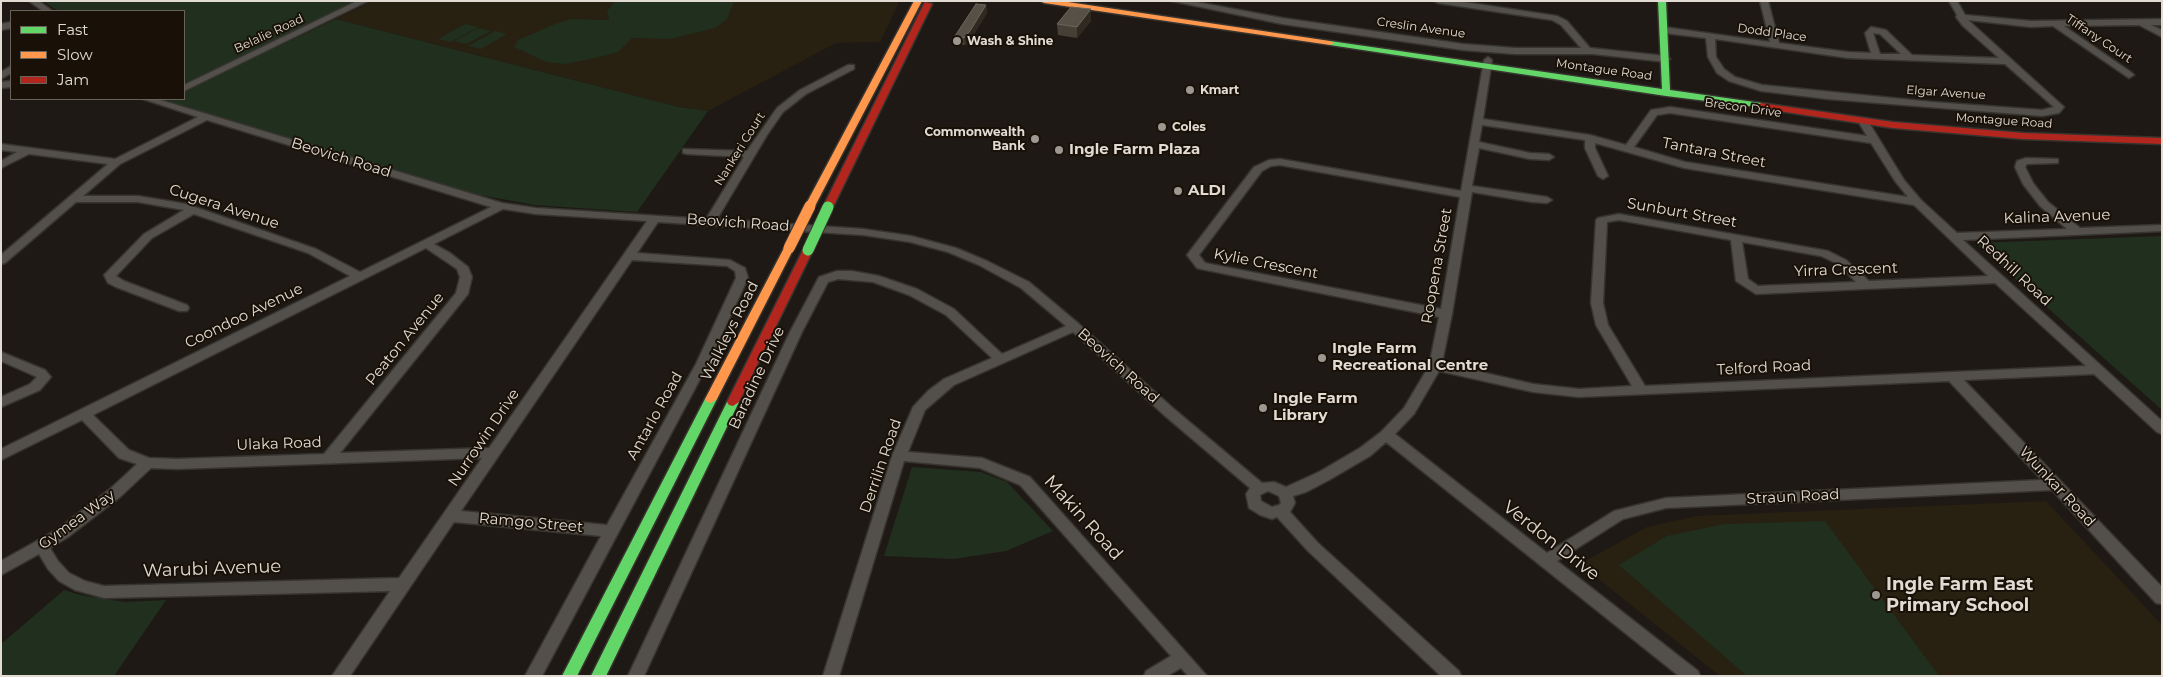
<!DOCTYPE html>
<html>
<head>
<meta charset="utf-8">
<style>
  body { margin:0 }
  #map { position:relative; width:2163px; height:677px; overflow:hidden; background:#1e1914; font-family:Montserrat,sans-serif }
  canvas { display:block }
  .frame { position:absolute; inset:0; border:2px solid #e1dbd4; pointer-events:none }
  .legend { position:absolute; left:10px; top:10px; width:175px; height:90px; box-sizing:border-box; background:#191107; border:1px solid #696259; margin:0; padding:6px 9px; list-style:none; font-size:15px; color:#e1dbd4 }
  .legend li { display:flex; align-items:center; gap:10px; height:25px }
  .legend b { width:25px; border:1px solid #696259 }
</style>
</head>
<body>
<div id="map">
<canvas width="2163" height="677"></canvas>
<div class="frame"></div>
<ul class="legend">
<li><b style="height:6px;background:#63d668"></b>Fast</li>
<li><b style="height:6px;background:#ff974d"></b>Slow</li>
<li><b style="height:6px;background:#b3261e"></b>Jam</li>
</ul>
</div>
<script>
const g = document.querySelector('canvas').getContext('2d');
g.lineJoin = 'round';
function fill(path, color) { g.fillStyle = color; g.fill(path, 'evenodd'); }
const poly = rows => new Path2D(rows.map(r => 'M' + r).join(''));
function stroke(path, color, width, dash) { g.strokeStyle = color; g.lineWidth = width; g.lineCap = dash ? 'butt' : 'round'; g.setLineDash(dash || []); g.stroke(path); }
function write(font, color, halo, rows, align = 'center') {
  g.font = font + ' Montserrat,sans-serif'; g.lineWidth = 4; g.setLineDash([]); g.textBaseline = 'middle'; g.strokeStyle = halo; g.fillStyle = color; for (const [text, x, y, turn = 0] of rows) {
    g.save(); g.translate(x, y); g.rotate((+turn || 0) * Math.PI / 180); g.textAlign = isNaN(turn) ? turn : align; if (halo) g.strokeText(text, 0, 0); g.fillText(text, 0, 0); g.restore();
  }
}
fill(poly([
  [372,1,897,1,899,2,880,42,836,43,708,111,679,107,336,19],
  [2046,501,2162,625,2162,676,1720,676,1580,564,1647,527,1697,516]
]), '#282011');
fill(poly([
  [43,1,358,1,184,84,184,11,58,11],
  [615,1,734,1,727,19,715,28,670,39,632,38,618,52,586,60,565,64,546,62,514,47,518,40,555,24,571,19,609,20,607,11],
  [336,19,679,107,708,111,637,212,534,205,475,194,169,102,170,99,184,99,184,91],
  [465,24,478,27,451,42,438,39],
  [478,28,491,31,466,44,454,41],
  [495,31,507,34,481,49,468,46],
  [2162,236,2162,410,1975,243],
  [912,467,981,472,1007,482,1053,531,1006,551,954,559,884,556],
  [1825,521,1939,676,1747,676,1619,565,1667,536,1724,524],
  [64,590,80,595,125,602,166,600,114,676,1,676,1,644]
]), '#202f1e');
const street = poly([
  [29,1,39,1,52,11,43,11,29,1],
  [357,1,368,1,184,91,184,85,357,1],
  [1172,1,1191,1,1282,18,1463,44,1515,48,1581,48,1561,25,1552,20,1438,3,1434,1,1457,1,1557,16,1567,21,1590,48,1666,56,1670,59,1666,62,1593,54,1515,54,1463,50,1282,24,1172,1],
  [1760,1,1768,1,1779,43,1848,52,1871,53,1865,33,1871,27,1886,30,1912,55,1999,58,1963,26,1956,17,1957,15,1949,1,1957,1,1965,15,2031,21,2162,19,2162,25,2151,25,2162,30,2162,37,2139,25,2064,26,2132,73,2134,75,2129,78,2053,26,2031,27,1968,20,2064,107,2059,113,2042,116,1828,99,1761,91,1729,81,1717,73,1708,57,1706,38,1664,33,1660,30,1664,27,1770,42,1760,1],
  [1873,33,1880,34,1901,54,1880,54,1873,33],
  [1715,39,1848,58,2005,64,2054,107,2042,110,1932,102,1762,85,1735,77,1724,69,1716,57,1715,39],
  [11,22,11,28,1,30,1,24,11,22],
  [1488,57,1492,60,1483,119,1590,135,1626,145,1651,110,1670,107,1867,136,1858,121,1863,118,1868,121,1904,180,1921,200,1957,233,2067,229,2040,206,2023,184,2015,167,2017,161,2026,158,2058,159,2058,163,2027,164,2025,167,2033,183,2048,202,2080,228,2162,225,2162,231,1963,240,2162,421,2162,434,2157,432,2094,374,1964,380,2162,587,2162,604,2156,603,2052,490,1666,508,1623,519,1557,561,1698,671,1700,676,1679,676,1386,442,1370,456,1329,480,1306,492,1293,496,1295,503,1290,512,1318,543,1459,671,1461,676,1441,676,1308,551,1277,517,1272,519,1260,515,1249,508,1246,494,1250,488,1164,415,1073,332,954,385,925,410,908,452,982,458,1030,477,1207,676,1188,676,1181,668,1167,676,1144,676,1146,671,1171,656,1020,485,980,468,904,461,839,676,823,676,892,456,913,407,928,391,944,379,992,358,946,315,909,295,873,282,838,279,828,282,802,332,644,676,628,676,790,332,819,277,837,271,852,271,879,276,917,289,954,309,1002,354,1066,326,1021,288,979,265,948,252,910,242,863,235,658,222,637,253,730,260,745,268,748,278,708,364,542,676,525,676,601,536,454,522,350,676,332,676,390,591,104,598,75,590,59,581,48,569,39,554,1,575,1,561,58,529,110,489,137,464,119,458,82,420,1,460,1,449,350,276,308,253,194,214,152,238,116,276,124,281,187,305,189,308,187,311,179,311,116,287,108,283,104,275,144,234,184,210,138,202,76,202,5,263,1,264,1,255,108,164,29,154,1,168,1,161,17,152,1,150,1,144,115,159,198,117,143,99,157,99,502,203,536,208,706,219,744,157,687,154,683,153,683,149,747,151,777,108,800,90,848,65,854,65,854,69,806,94,783,112,767,135,717,219,863,229,911,236,956,248,987,261,1029,282,1079,324,1174,409,1262,483,1274,482,1286,487,1319,472,1360,448,1381,432,1404,408,1429,366,1439,317,1201,269,1197,268,1187,255,1254,167,1269,160,1280,159,1461,191,1484,60,1488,57],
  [1670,113,1871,143,1895,181,1908,197,1685,162,1634,147,1657,115,1670,113],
  [207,120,491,207,360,272,316,249,186,204,138,196,83,196,120,164,207,120],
  [1482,125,1585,140,1585,148,1598,176,1603,179,1608,176,1595,148,1595,143,1684,168,1914,205,1988,276,1869,281,1846,260,1828,251,1619,214,1598,218,1596,220,1591,303,1596,325,1632,386,1579,389,1533,384,1442,363,1452,314,1472,192,1532,202,1547,203,1552,200,1547,197,1472,186,1479,148,1530,159,1549,160,1554,157,1549,154,1530,153,1479,142,1482,125],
  [1280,165,1460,197,1441,309,1205,263,1199,255,1262,171,1271,166,1280,165],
  [503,209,536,214,647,221,489,448,340,453,468,294,472,277,468,267,450,253,434,244,503,209],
  [1619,220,1731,240,1736,281,1756,294,1995,283,2086,366,1645,386,1608,325,1603,303,1607,222,1619,220],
  [1742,242,1821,256,1838,264,1856,282,1758,286,1748,279,1742,242],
  [426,248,457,269,460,277,456,293,324,454,177,459,149,458,129,450,93,415,426,248],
  [632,260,727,266,735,271,736,278,696,364,607,525,461,511,632,260],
  [1439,371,1533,392,1579,397,1949,381,2042,480,1666,498,1614,511,1547,553,1395,434,1414,414,1439,371],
  [482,458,399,578,104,586,85,581,69,573,58,561,50,548,68,537,120,497,151,468,177,469,482,458],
  [1268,491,1279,496,1281,503,1279,505,1272,507,1261,501,1260,495,1268,491],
  [11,66,11,73,1,79,1,72,11,66],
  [11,81,11,87,1,88,1,82,11,81],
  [1,352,45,370,51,377,40,390,1,407,1,397,30,384,37,377,1,361,1,352]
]);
const fast = poly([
  [1658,1,1666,1,1670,90,1761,103,1765,106,1764,108,1666,96,1330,45,1326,43,1330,41,1662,89,1658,1],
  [711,395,717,399,577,676,562,676,705,399,711,395],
  [733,398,739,402,606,676,591,676,727,402,733,398]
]);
const slow = poly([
  [914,1,922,1,815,206,813,208,807,208,805,206,914,1],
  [1040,1,1061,1,1330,41,1334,43,1330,45,1044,3,1040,1],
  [789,245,794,248,717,399,711,403,707,402,705,399,784,248,789,245]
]);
const jam = poly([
  [925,2,932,4,833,207,831,209,825,209,823,207,925,2],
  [1761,103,1893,122,2023,133,2162,138,2162,144,2023,139,1893,128,1758,108,1757,106,1761,103],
  [808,247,813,250,739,402,733,406,729,405,727,402,803,250,808,247]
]);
stroke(street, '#373430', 3);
stroke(fast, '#373430', 3);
stroke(slow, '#373430', 3);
stroke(jam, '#373430', 3);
fill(street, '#53504b');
fill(fast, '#63d668');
fill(slow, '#ff974d');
fill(jam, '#b3261e');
const fastBridge = poly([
  [808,250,828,207]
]);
const slowBridge = poly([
  [789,248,810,206]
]);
stroke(fastBridge, '#373430', 13, []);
stroke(slowBridge, '#373430', 13, []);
stroke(fastBridge, '#63d668', 11);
stroke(slowBridge, '#ff974d', 11);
fill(poly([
  [986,5,987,13,971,39,965,45,956,44,955,36],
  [1091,9,1091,21,1077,38,1058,35,1057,24]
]), '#463f35');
fill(poly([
  [986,5,987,13,971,39,965,45,964,38],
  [1091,9,1091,21,1077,38,1077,27]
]), '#2f2921');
const building = poly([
  [976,4,986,5,970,31,964,38,955,36,976,4],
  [1071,7,1091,9,1077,27,1057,24,1071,7]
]);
fill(building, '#565046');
stroke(building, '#6c655c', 1);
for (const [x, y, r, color] of [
  [957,41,5,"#9d9791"],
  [1190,90,5,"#9d9791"],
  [1162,127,5,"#9d9791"],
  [1035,139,5,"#9d9791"],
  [1059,150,5,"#9d9791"],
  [1178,191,5,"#9d9791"],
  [1322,358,5,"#9d9791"],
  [1263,408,5,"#9d9791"],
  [1876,595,5,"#9d9791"]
]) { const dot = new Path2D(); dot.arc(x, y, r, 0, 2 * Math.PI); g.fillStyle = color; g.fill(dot); stroke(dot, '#191107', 2); }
write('12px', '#e1dbd4', '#191107', [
  ["Creslin Avenue",1421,28,8],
  ["Dodd Place",1772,33,8],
  ["Belalie Road",269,34,-25],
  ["Tiffany Court",2099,39,34],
  ["Montague Road",1604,70,8],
  ["Elgar Avenue",1946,93,4],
  ["Brecon Drive",1743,108,8],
  ["Montague Road",2004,121,4],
  ["Nankeri Court",740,149,-58]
]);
write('bold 12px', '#e1dbd4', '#191107', [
  ["Wash & Shine",967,41],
  ["Kmart",1200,90],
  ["Coles",1172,127],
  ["Commonwealth",1025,132,"right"],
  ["Bank",1025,146,"right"]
], 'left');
write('bold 15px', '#e1dbd4', '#191107', [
  ["Ingle Farm Plaza",1069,150],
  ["ALDI",1188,191],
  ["Ingle Farm",1332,349],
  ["Recreational Centre",1332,366],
  ["Ingle Farm",1273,399],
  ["Library",1273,416]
], 'left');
write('15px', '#e1dbd4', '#191107', [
  ["Tantara Street",1714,153,11],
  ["Beovich Road",341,158,17],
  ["Cugera Avenue",224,207,18],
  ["Sunburt Street",1682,213,10],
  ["Kalina Avenue",2057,217,-2],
  ["Beovich Road",738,223,4],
  ["Kylie Crescent",1266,264,11],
  ["Roopena Street",1437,266,-80],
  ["Yirra Crescent",1846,270,-2],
  ["Redhill Road",2014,271,43],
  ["Coondoo Avenue",244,316,-26],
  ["Walkleys Road",730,331,-63],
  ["Peaton Avenue",405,339,-51],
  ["Beovich Road",1118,366,42],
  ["Telford Road",1764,368,-3],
  ["Baradine Drive",757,378,-65],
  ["Antarlo Road",655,416,-61],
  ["Nurrowin Drive",484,438,-56],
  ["Ulaka Road",279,444,-2],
  ["Derrilin Road",881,466,-71],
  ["Wunkar Road",2057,487,47],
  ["Straun Road",1793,497,-3],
  ["Gymea Way",77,520,-36],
  ["Ramgo Street",531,523,5]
]);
write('18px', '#e1dbd4', '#191107', [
  ["Makin Road",1083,518,48],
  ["Verdon Drive",1551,541,38],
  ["Warubi Avenue",212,569,-2]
]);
write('bold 18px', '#e1dbd4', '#191107', [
  ["Ingle Farm East",1886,585],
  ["Primary School",1886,606]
], 'left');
</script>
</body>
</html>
